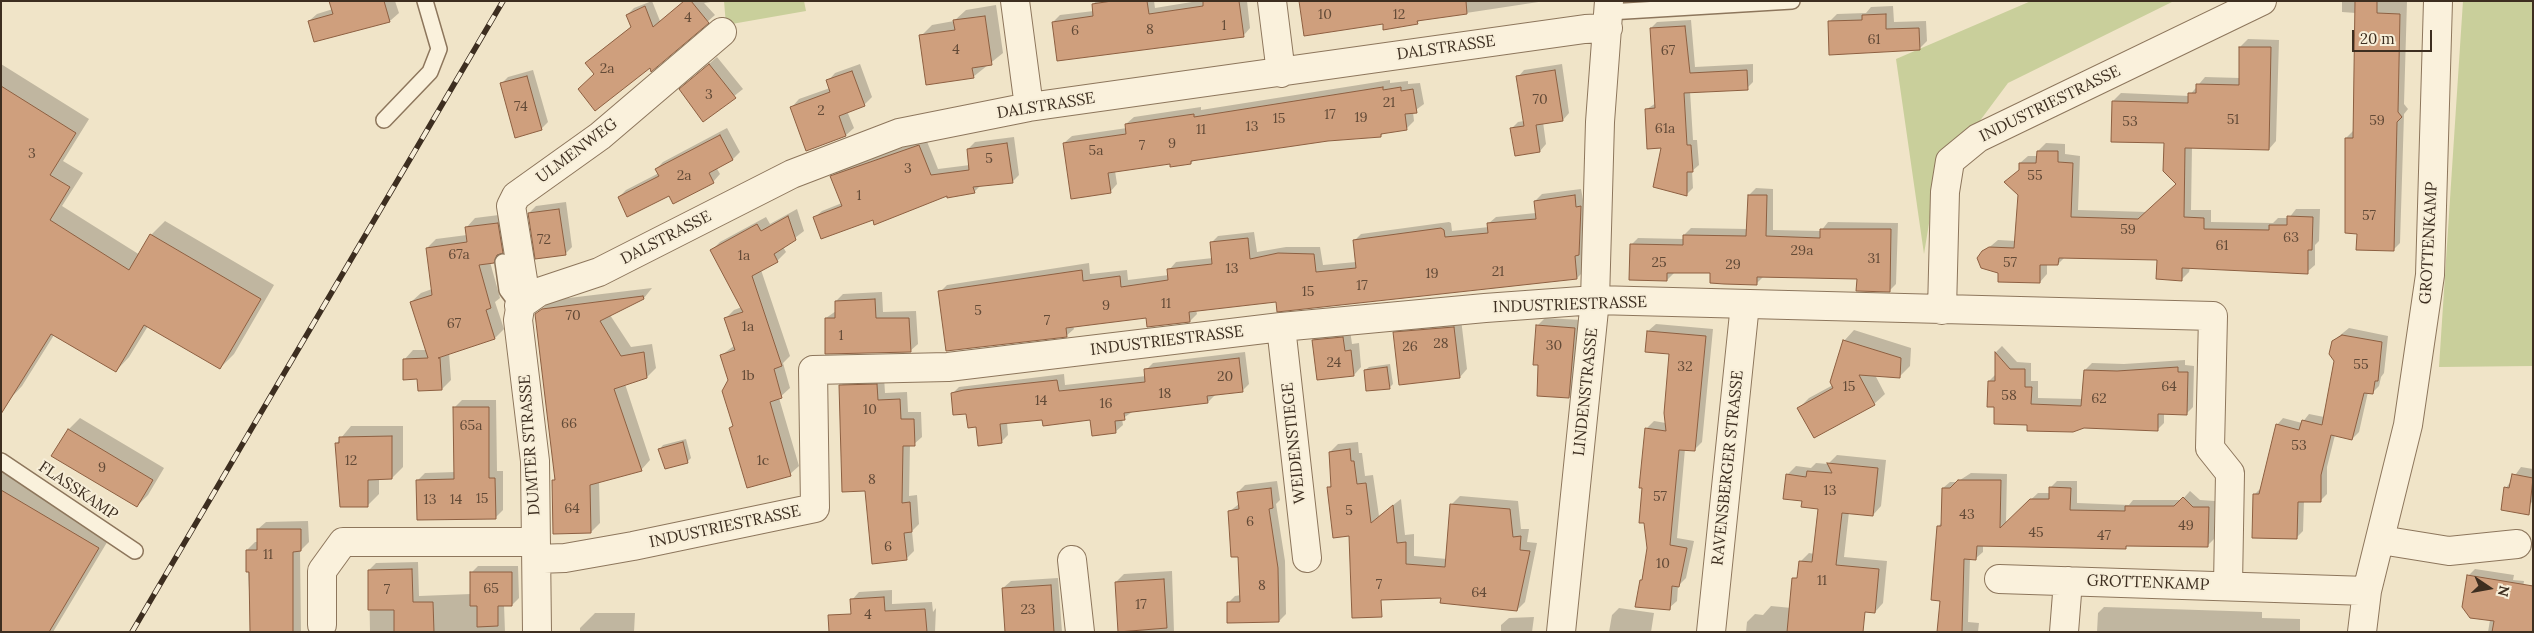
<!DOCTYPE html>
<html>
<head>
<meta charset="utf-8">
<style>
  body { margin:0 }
  #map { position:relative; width:2534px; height:633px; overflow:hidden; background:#f0e4c8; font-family:Lora,serif }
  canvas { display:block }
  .frame { position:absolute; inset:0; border:2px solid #3d2e20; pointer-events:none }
  .north { position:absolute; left:2464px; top:563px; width:50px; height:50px; -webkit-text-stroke:4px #f7eed8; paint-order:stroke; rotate:102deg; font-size:14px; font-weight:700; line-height:20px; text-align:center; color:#3d2e20 }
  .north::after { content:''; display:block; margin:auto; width:18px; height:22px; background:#3d2e20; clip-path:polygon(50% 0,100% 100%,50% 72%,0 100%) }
  .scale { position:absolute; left:2352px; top:30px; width:80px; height:22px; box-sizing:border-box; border:2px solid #3d2e20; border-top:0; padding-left:6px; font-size:15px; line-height:18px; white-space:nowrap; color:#3d2e20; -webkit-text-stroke:4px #f7eed8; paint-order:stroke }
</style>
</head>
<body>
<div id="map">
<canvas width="2534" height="633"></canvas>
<div class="frame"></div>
<div class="north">N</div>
<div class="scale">20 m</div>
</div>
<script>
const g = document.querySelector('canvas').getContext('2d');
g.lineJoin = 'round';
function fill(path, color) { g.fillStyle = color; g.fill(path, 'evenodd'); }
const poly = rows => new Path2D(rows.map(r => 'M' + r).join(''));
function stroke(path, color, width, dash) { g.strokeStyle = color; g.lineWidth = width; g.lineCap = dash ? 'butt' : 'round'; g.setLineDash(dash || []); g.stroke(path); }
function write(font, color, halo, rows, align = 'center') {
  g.font = font + ' Lora,serif'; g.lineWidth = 4; g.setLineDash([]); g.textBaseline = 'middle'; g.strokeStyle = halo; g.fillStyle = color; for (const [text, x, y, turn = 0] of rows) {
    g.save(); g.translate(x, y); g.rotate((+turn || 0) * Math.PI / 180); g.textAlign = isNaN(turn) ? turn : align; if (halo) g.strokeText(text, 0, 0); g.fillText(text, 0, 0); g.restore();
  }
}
fill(poly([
  [724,1,804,1,806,11,726,25],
  [2031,1,2174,1,2008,83,1950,161,1934,193,1924,254,1896,59],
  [2463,1,2533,1,2533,366,2439,367]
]), '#c9cf9b');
fill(poly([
  [331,1,395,1,399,13,391,20,315,41,309,21,317,14,333,9],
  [652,1,660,21,684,1,717,1,704,3,715,15,652,70,650,66,596,74,594,56,632,26,627,15,634,8],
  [1096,1,1154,1,1155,8,1198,1,1247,1,1250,28,1244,35,1053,22,1060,15,1094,11,1093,5],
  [1300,1,1545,1,1420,20,1417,23,1384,22],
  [2342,1,2407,1,2404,104,2408,109,2404,114,2400,243,2393,250,2358,233,2346,138,2353,131,2356,13,2342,12],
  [996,5,1003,53,973,77,921,36,932,25,954,21,966,10],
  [1893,6,1894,22,1926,21,1927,41,1919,49,1829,22,1837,14,1866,13,1871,7],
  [1691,20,1695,67,1753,64,1753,82,1747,88,1690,91,1693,140,1697,140,1699,165,1692,171,1693,188,1687,194,1654,186,1662,147,1647,109,1656,103,1651,28,1657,22],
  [2248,39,2279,40,2276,141,2269,149,2192,147,2191,210,2211,210,2211,222,2273,223,2278,218,2289,218,2296,209,2320,209,2319,241,2315,245,2315,265,2307,272,2190,267,2189,272,2182,279,2158,258,2065,257,2058,264,2047,264,2047,274,2040,282,1999,272,1986,250,1998,240,2016,241,2020,194,2006,182,2020,169,2020,163,2028,156,2038,156,2038,151,2046,143,2065,144,2065,154,2080,156,2078,210,2147,212,2177,184,2165,142,2113,101,2121,93,2189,96,2205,77,2240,78,2240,47],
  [717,57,743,89,704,120,688,82],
  [1,64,89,119,63,161,83,173,62,206,140,255,151,235,165,221,274,285,234,354,220,368,148,326,129,357,116,371,54,335,22,386,9,400,1,395],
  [860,64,872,97,864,105,847,111,854,128,846,135,807,150,792,107,799,99,830,88,828,81,835,73],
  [1562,64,1569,113,1563,120,1543,122,1546,144,1540,151,1512,128,1518,122,1524,121,1518,77,1524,70],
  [533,70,548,122,541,129,502,83,508,77],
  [1390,80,1390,83,1408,81,1408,84,1420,83,1424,104,1413,112,1414,121,1406,129,1384,132,1381,136,1360,136,1194,160,1191,163,1171,163,1115,171,1117,184,1110,192,1064,143,1072,136,1127,128,1126,124,1134,117,1201,107,1201,110],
  [727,128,740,152,733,159,716,167,720,174,713,182,670,195,619,197,626,190,659,173,656,169,663,162],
  [1014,137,1019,175,1012,182,981,185,974,192,947,194,873,219,815,217,822,211,842,203,832,176,839,170,926,139,938,169,970,165,968,149,975,142],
  [1756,188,1773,189,1773,230,1821,231,1828,222,1898,223,1896,284,1889,291,1858,278,1764,276,1756,284,1711,272,1674,273,1667,280,1631,245,1638,238,1684,239,1684,235,1691,228,1748,229,1749,195],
  [1581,189,1583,200,1587,200,1585,247,1582,250,1584,271,1577,278,1277,301,1196,310,1197,314,1190,321,1147,317,1073,326,1074,329,1066,336,940,292,947,285,1089,263,1090,274,1127,270,1128,280,1169,275,1169,270,1176,262,1213,258,1211,243,1218,236,1254,232,1257,252,1286,247,1320,247,1323,265,1356,262,1354,241,1361,234,1449,222,1451,223,1452,231,1489,227,1488,224,1496,217,1536,213,1535,201,1542,194],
  [566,202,572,247,565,254,529,213,536,206],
  [797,209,804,231,783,247,786,252,777,261,761,270,790,356,783,363,790,388,779,398,799,466,790,474,731,428,734,425,730,381,722,355,735,345,726,318,734,310,742,307,712,250,720,242,766,217,770,224],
  [507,214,511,242,493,262,490,262,500,298,495,302,504,329,495,338,449,353,451,380,442,389,404,360,413,350,426,350,411,302,421,293,432,289,427,248,436,239,467,235,466,228,475,218],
  [652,288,644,298,610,315,631,347,652,344,656,368,647,377,625,384,650,460,641,470,599,481,600,523,591,532,553,481,556,478,536,314,552,300],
  [882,292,883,312,916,311,918,344,910,351,826,318,836,311,836,301,843,294],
  [1545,318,1582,320,1576,389,1568,397,1540,364,1537,326],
  [1461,319,1467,369,1460,377,1395,333,1402,325],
  [1656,324,1713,329,1702,442,1694,450,1685,449,1677,538,1694,541,1686,578,1678,586,1677,601,1669,608,1642,580,1648,548,1646,429,1654,421,1666,423,1670,353,1648,331],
  [2349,328,2388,336,2384,373,2381,377,2379,386,2372,393,2368,392,2359,432,2352,439,2335,435,2327,467,2327,494,2320,501,2304,500,2303,531,2296,538,2254,495,2261,488,2277,425,2283,418,2302,423,2309,414,2324,417,2335,361,2333,341],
  [1350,330,1352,344,1359,343,1361,367,1354,375,1313,340,1321,333],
  [1854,330,1911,348,1910,366,1900,376,1875,375,1885,394,1874,404,1814,436,1799,408,1809,398,1833,385,1844,341],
  [2002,346,2017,362,2031,363,2031,381,2038,381,2038,398,2083,399,2085,370,2092,363,2124,364,2185,360,2185,365,2194,366,2193,407,2186,414,2164,413,2164,423,2157,430,2029,424,1995,406,1989,381,1996,374,1996,352],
  [1245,352,1249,384,1242,391,1215,395,1208,402,1132,412,1122,419,1123,425,1115,432,1091,418,1044,418,1007,422,1008,435,1001,442,977,425,952,394,959,387,1064,374,1065,385,1146,376,1146,370,1153,363],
  [1390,364,1393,384,1389,388,1365,370,1369,367],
  [884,377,885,393,907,392,908,412,921,412,922,437,914,444,910,444,909,496,917,495,919,524,912,531,914,551,906,559,866,490,841,386,848,378],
  [462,400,496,400,497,471,503,471,503,510,495,518,418,480,425,473,455,472,454,408],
  [80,418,164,468,148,495,137,506,53,456,69,429],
  [351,426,403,426,403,467,392,478,379,478,379,494,368,505,336,444],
  [686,439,691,458,687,462,660,449,663,445],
  [1358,442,1359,453,1362,453,1365,476,1373,475,1379,516,1401,499,1405,535,1414,534,1414,556,1447,559,1452,504,1460,496,1518,501,1521,529,1529,529,1527,542,1537,543,1525,602,1517,610,1442,597,1350,535,1328,488,1332,484,1330,452,1338,444],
  [1837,455,1886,460,1881,506,1873,515,1849,512,1844,557,1887,561,1883,603,1875,612,1800,562,1809,553,1814,554,1820,508,1803,500,1787,475,1796,466,1811,468,1816,463,1828,464],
  [2521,467,2533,469,2533,501,2530,504,2506,488],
  [1,468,112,534,53,632,1,632],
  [1971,473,2007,474,2006,523,2038,493,2050,493,2050,488,2057,481,2077,481,2077,503,2129,505,2133,500,2182,500,2190,491,2200,500,2215,501,2214,539,2207,546,2128,545,2125,548,1983,545,1983,552,1976,558,1970,558,1968,622,1979,623,1978,632,1938,632,1941,600,1938,527,1942,522,1943,488,1950,482,1957,482],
  [1277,481,1280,500,1276,504,1285,561,1286,614,1279,621,1228,603,1235,596,1241,595,1239,556,1230,511,1239,504,1238,492,1245,485],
  [308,521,309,542,300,551,301,632,251,632,247,550,255,542,258,542,258,529,266,522],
  [418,562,419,596,471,594,471,573,478,566,518,566,519,598,512,605,504,605,505,632,370,632,369,570,376,563],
  [2475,569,2514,575,2513,580,2524,581,2516,632,2488,632,2490,620,2468,576],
  [1172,571,1174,632,1120,632,1116,582,1124,574],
  [1058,578,1062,632,1006,632,1003,588,1011,581],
  [892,590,892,604,932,602,933,612,936,608,935,632,854,632,852,600,859,592],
  [1771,606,1802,609,1800,632,1746,632,1747,622,1755,614,1763,615],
  [2104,607,2262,612,2262,618,2300,619,2300,632,2097,632,2098,613],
  [1619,608,1654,613,1651,632,1609,632,1612,615],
  [595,613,635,613,634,632,580,632,580,628],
  [1534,617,1532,632,1501,632,1501,625,1509,618]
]), '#0003');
const building = poly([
  [329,1,384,1,390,22,314,42,308,21,333,14,329,1],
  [684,1,691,1,709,23,651,72,650,68,595,111,578,89,594,74,585,63,631,27,626,15,645,6,653,27,684,1],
  [1112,1,1147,1,1149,14,1203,6,1203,1,1239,1,1244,37,1057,61,1052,22,1093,16,1092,4,1112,1],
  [1299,1,1466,1,1467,14,1417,21,1418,24,1383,30,1383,24,1304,36,1299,1],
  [2355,1,2377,1,2377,13,2400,14,2398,112,2402,117,2397,122,2394,251,2356,250,2357,234,2345,233,2345,138,2353,138,2355,1],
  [1886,14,1886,29,1919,28,1920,50,1829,55,1828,21,1862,20,1862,15,1886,14],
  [985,16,992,65,972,68,974,78,926,85,919,35,955,30,953,20,985,16],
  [1685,26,1690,73,1747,70,1748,90,1684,93,1687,145,1691,145,1693,172,1687,172,1687,196,1653,187,1661,148,1647,149,1645,109,1655,108,1650,28,1685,26],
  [2239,47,2271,47,2269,150,2185,148,2184,217,2204,218,2204,229,2269,230,2269,225,2287,225,2287,216,2313,217,2312,250,2308,250,2308,274,2182,268,2182,281,2156,279,2157,260,2059,258,2058,265,2040,265,2040,283,1998,282,1998,273,1981,268,1977,258,1982,251,1989,247,2014,248,2018,195,2004,182,2019,170,2019,163,2036,163,2037,151,2058,151,2058,162,2073,163,2071,217,2138,219,2176,184,2163,171,2164,143,2111,142,2112,101,2188,103,2188,93,2196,93,2196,84,2239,85,2239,47],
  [709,64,736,98,703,122,679,89,709,64],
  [1555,70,1563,121,1536,125,1540,152,1515,156,1510,128,1524,126,1516,76,1555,70],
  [852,71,865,106,839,116,846,136,806,151,790,107,830,92,826,80,852,71],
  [527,76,542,130,515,138,500,83,527,76],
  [1,86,76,133,50,175,70,187,50,220,129,270,150,234,261,299,220,369,144,325,116,372,51,334,1,414,1,86],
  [1383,87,1383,90,1401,87,1401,91,1413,89,1417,113,1405,114,1407,130,1381,134,1381,137,1328,141,1191,161,1191,164,1170,167,1170,164,1108,173,1111,193,1071,199,1063,143,1126,134,1125,124,1194,114,1194,117,1383,87],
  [720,135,733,160,709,173,714,183,673,204,669,196,627,217,618,197,659,176,655,169,720,135],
  [1007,143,1013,183,973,187,975,193,947,198,947,196,874,225,873,220,821,239,813,217,842,206,830,176,919,145,931,175,969,170,967,149,1007,143],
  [1575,195,1576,207,1581,206,1579,255,1575,256,1577,279,1277,312,1276,302,1189,312,1190,322,1147,327,1146,318,1066,328,1067,337,946,351,938,291,1082,270,1083,281,1120,276,1121,287,1168,280,1167,269,1212,264,1210,242,1248,238,1250,259,1278,253,1314,254,1316,272,1356,268,1353,240,1441,228,1444,230,1445,237,1488,233,1487,223,1536,219,1534,201,1575,195],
  [1748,195,1767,195,1766,236,1820,238,1820,229,1891,229,1890,292,1856,291,1857,279,1757,277,1757,285,1724,284,1710,283,1710,273,1667,273,1667,281,1629,280,1630,244,1683,245,1683,235,1746,236,1748,195],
  [559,209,566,255,535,259,528,213,559,209],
  [788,216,796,240,774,254,778,262,752,276,782,366,774,369,782,398,770,402,791,476,747,488,729,428,733,426,722,391,728,380,720,355,735,350,724,318,743,312,710,250,757,224,761,231,788,216],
  [498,223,503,253,497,255,494,263,479,265,491,308,486,310,495,339,438,358,440,358,442,390,418,391,417,379,403,380,403,359,428,358,410,302,432,295,426,248,467,242,465,227,498,223],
  [643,296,644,299,600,321,621,356,644,352,647,378,614,389,642,471,590,485,591,533,553,534,552,480,555,480,535,314,542,309,643,296],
  [875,299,876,318,909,318,911,352,825,354,825,318,835,318,835,301,875,299],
  [1536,325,1575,328,1569,398,1537,396,1538,365,1533,365,1536,325],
  [1454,327,1460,378,1399,385,1393,332,1454,327],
  [1647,331,1706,336,1695,451,1679,450,1670,545,1687,548,1679,587,1672,586,1670,610,1635,607,1640,580,1642,580,1647,548,1644,523,1639,523,1642,488,1639,488,1645,428,1666,431,1664,413,1669,354,1645,352,1647,331],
  [2342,335,2382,342,2378,381,2375,381,2373,394,2364,393,2352,440,2331,435,2321,475,2321,502,2298,502,2297,539,2252,538,2253,494,2259,494,2276,424,2299,430,2302,420,2322,425,2334,361,2329,354,2332,341,2342,335],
  [1343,337,1345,351,1351,350,1354,376,1317,380,1312,340,1343,337],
  [1843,340,1901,358,1900,378,1859,375,1875,405,1814,438,1797,408,1833,388,1830,382,1843,340],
  [1995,352,2010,369,2025,369,2025,387,2032,387,2031,404,2081,406,2084,370,2117,371,2178,367,2178,372,2188,372,2187,415,2158,414,2158,431,2084,428,2073,432,2027,431,2027,425,1994,424,1994,407,1987,407,1988,381,1995,381,1995,352],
  [1239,358,1243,392,1207,396,1208,403,1124,413,1125,420,1115,421,1116,433,1092,436,1090,420,1043,426,1042,420,1000,424,1002,443,978,446,976,427,968,428,966,414,953,415,951,393,964,390,1057,380,1059,391,1145,382,1144,369,1239,358],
  [1387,367,1390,389,1366,391,1364,370,1387,367],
  [877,384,878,400,900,399,901,419,914,419,915,446,903,446,902,503,910,502,912,532,904,533,907,560,872,564,865,491,842,492,839,385,877,384],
  [453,407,489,407,489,478,495,478,496,519,417,520,416,480,454,479,453,407],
  [68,429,153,480,137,507,51,456,68,429],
  [392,436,392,479,368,480,368,507,340,507,335,443,339,443,339,437,392,436],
  [683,442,688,463,665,469,658,449,683,442],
  [1350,449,1351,461,1354,461,1357,484,1366,483,1371,523,1393,505,1397,543,1406,542,1406,564,1445,567,1450,504,1510,509,1513,537,1521,536,1520,550,1530,551,1517,611,1440,603,1441,598,1381,600,1382,617,1352,618,1349,536,1333,538,1327,487,1331,487,1329,452,1350,449],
  [1827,463,1878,468,1873,516,1842,513,1836,565,1879,569,1875,613,1865,612,1863,632,1787,632,1792,578,1797,578,1799,561,1812,562,1818,509,1801,507,1802,501,1783,499,1786,474,1806,477,1807,471,1832,473,1827,463],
  [2512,474,2533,478,2529,515,2501,510,2504,487,2509,488,2512,474],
  [1958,480,2001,480,2000,528,2030,499,2049,499,2049,487,2071,488,2070,510,2125,511,2125,506,2174,506,2183,497,2193,507,2209,507,2208,547,2126,546,2126,549,1977,546,1976,560,1964,559,1962,632,1937,632,1940,601,1931,600,1937,526,1941,526,1942,488,1950,488,1958,480],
  [1271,488,1273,508,1269,509,1278,568,1279,622,1227,623,1227,602,1240,602,1238,557,1231,557,1228,511,1239,509,1237,492,1271,488],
  [1,490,99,548,49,632,1,632,1,490],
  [257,529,301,529,301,551,293,552,293,632,250,632,249,572,246,572,246,550,257,550,257,529],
  [412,569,413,602,433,602,434,632,394,632,394,610,368,610,368,570,412,569],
  [470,572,512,572,512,606,498,606,498,626,477,627,477,606,470,606,470,572],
  [2467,575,2533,586,2533,632,2492,632,2494,621,2470,618,2462,607,2467,575],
  [1164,579,1167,628,1118,632,1115,582,1164,579],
  [1051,585,1054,632,1005,632,1002,588,1051,585],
  [884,597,885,611,925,609,927,632,829,632,828,615,851,614,850,599,884,597]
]);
fill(building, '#cf9f7d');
stroke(building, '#8d5f41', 1);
const service = poly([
  [1609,12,1792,1],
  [384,120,430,72,439,49,425,1],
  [503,262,507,290,519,306],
  [1,461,135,551]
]);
const minor = poly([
  [1015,1,1029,107],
  [1272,1,1281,73],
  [519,306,539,292,599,272,792,174,899,133,1029,107,1585,29,1608,28],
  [1942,310,1945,192,1950,161,1978,138,2262,1],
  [1281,327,1307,558],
  [2381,540,2449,551,2517,544],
  [537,559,565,558,633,546,815,508,813,370,948,367,1281,327,1485,308,1595,300,2213,316,2210,448,2230,473,2228,585],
  [1072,560,1080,632],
  [1999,579,2367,591],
  [322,625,322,571,343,542,536,542],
  [537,632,535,461,518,320,524,286,511,206,516,196,600,136,722,32],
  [1561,632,1595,300,1600,122,1609,1],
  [1711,632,1745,304],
  [2064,632,2068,581],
  [2362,632,2367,591,2408,425,2430,275,2438,1]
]);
stroke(service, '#8d765c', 18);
stroke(minor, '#8d765c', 30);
stroke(service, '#faf1dc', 15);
stroke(minor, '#faf1dc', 28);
const rail = poly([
  [132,632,503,1]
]);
stroke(rail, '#3d2e20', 5.5);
stroke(rail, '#f7eed8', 4, [11]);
write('14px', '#624a37', null, [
  ["10",1325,15],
  ["12",1399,15],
  ["4",688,18],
  ["1",1224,26],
  ["8",1150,30],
  ["6",1075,31],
  ["61",1874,40],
  ["4",956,50],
  ["67",1668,51],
  ["2a",607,69],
  ["3",709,95],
  ["70",1540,100],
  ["21",1389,103],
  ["74",521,107],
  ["2",821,111],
  ["17",1330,115],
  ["19",1361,118],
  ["15",1279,119],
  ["51",2233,120],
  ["59",2377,121],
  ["53",2130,122],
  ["13",1252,127],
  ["61a",1665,129],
  ["11",1201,130],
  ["9",1172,144],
  ["7",1142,146],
  ["5a",1096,151],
  ["3",32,154],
  ["5",989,159],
  ["3",908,169],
  ["2a",684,176],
  ["55",2035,176],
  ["1",859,196],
  ["57",2369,216],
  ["59",2128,230],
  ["63",2291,238],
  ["72",544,240],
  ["61",2222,246],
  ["29a",1802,251],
  ["67a",459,255],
  ["1a",744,256],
  ["31",1874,259],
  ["25",1659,263],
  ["57",2010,263],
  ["29",1733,265],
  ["13",1232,269],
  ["21",1498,272],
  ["19",1432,274],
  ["17",1362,286],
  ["15",1308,292],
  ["11",1166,304],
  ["9",1106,306],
  ["5",978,311],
  ["70",573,316],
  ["7",1047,321],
  ["67",454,324],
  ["1a",748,327],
  ["1",841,336],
  ["28",1441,344],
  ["30",1554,346],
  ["26",1410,347],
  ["24",1334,363],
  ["55",2361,365],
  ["32",1685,367],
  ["1b",748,376],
  ["20",1225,377],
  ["15",1849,387],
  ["64",2169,387],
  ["18",1165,394],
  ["58",2009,396],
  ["62",2099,399],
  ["14",1041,401],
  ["16",1106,404],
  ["10",870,410],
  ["66",569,424],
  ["65a",471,426],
  ["53",2299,446],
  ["12",351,461],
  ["1c",763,461],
  ["9",102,468],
  ["8",872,480],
  ["13",1830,491],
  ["57",1660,497],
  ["15",482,499],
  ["13",430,500],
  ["14",456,500],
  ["64",572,509],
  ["5",1349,511],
  ["43",1967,515],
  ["6",1250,522],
  ["49",2186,526],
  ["45",2036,533],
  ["47",2104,536],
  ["6",888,547],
  ["11",268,555],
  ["10",1663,564],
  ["11",1822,581],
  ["7",1379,585],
  ["8",1262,586],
  ["65",491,589],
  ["7",387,590],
  ["64",1479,593],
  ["17",1141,605],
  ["23",1028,610],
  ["4",868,615]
]);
write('16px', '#3d2e20', '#f7eed8', [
  ["DALSTRASSE",1446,48,-8],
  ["INDUSTRIESTRASSE",2050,104,-26],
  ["DALSTRASSE",1046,106,-9],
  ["ULMENWEG",577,151,-37],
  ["DALSTRASSE",666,238,-27],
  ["GROTTENKAMP",2429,243,-87],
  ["INDUSTRIESTRASSE",1570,305,-2],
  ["INDUSTRIESTRASSE",1167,341,-7],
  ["LINDENSTRASSE",1586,392,-84],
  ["WEIDENSTIEGE",1294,443,-96],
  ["DUMTER STRASSE",530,445,-94],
  ["RAVENSBERGER STRASSE",1728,468,-84],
  ["FLASSKAMP",78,491,34],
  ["INDUSTRIESTRASSE",725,527,-12],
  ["GROTTENKAMP",2148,583,2]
]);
</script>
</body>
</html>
